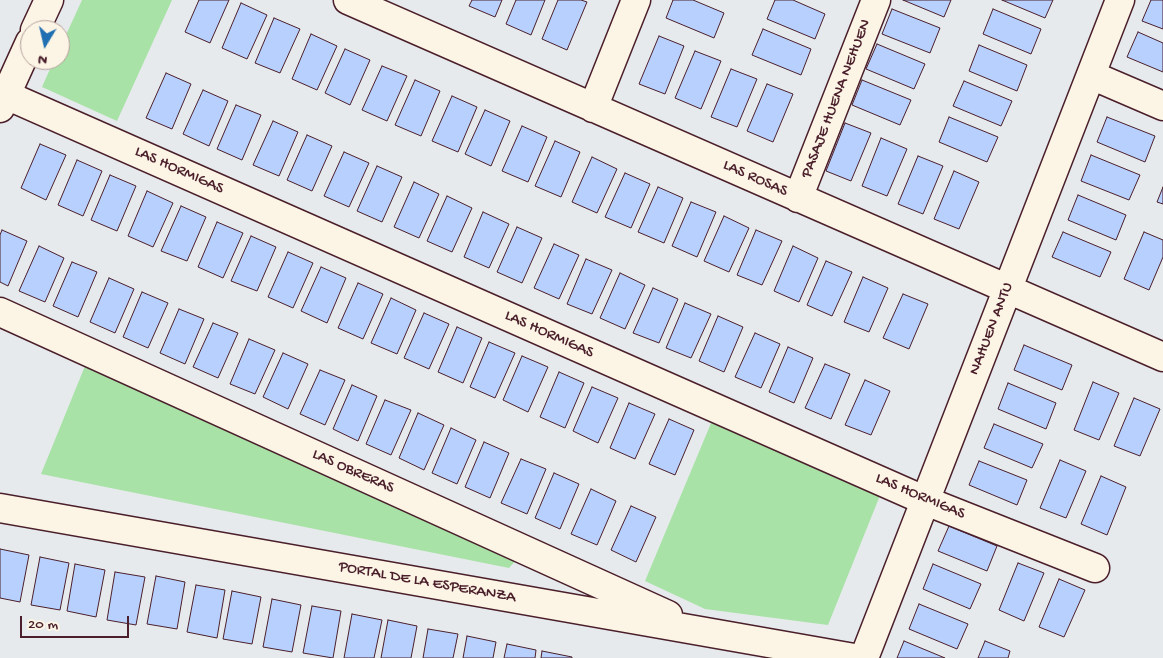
<!DOCTYPE html>
<html>
<head>
<meta charset="utf-8">
<style>
  body { margin:0 }
  #map { position:relative; width:1163px; height:658px; overflow:hidden; background:#e7eaec; font-family:"Gochi Hand",sans-serif }
  canvas { display:block }
  .north { position:absolute; left:20px; top:20px; width:50px; height:50px; box-sizing:border-box; background:#fcf5e5; border:1px solid #b59f9b; border-radius:50%; rotate:189deg; font-size:14px; font-weight:700; line-height:20px; text-align:center; color:#4a1f2b }
  .north::after { content:''; display:block; margin:auto; width:18px; height:22px; background:#1f6fb2; clip-path:polygon(50% 0,100% 100%,50% 72%,0 100%) }
  .scale { position:absolute; left:20px; top:616px; width:109px; height:22px; box-sizing:border-box; border:2px solid #4a1f2b; border-top:0; padding-left:6px; font-size:15px; line-height:18px; white-space:nowrap; color:#4a1f2b; -webkit-text-stroke:4px #fcf5e5; paint-order:stroke }
</style>
</head>
<body>
<div id="map">
<canvas width="1163" height="658"></canvas>
<div class="north">N</div>
<div class="scale">20 m</div>
</div>
<script>
const g = document.querySelector('canvas').getContext('2d');
g.lineJoin = 'round';
function fill(path, color) { g.fillStyle = color; g.fill(path, 'evenodd'); }
const poly = rows => new Path2D(rows.map(r => 'M' + r).join(''));
function stroke(path, color, width, dash) { g.strokeStyle = color; g.lineWidth = width; g.lineCap = dash ? 'butt' : 'round'; g.setLineDash(dash || []); g.stroke(path); }
function write(font, color, halo, rows, align = 'center') {
  g.font = font + ' "Gochi Hand",sans-serif'; g.lineWidth = 4.5; g.setLineDash([]); g.textBaseline = 'middle'; g.strokeStyle = halo; g.fillStyle = color; for (const [text, x, y, turn = 0] of rows) {
    g.save(); g.translate(x, y); g.rotate((+turn || 0) * Math.PI / 180); g.textAlign = isNaN(turn) ? turn : align; if (halo) g.strokeText(text, 0, 0); g.fillText(text, 0, 0); g.restore();
  }
}
fill(poly([
  [82,0,172,0,117,121,42,87,54,60,60,60,60,48],
  [85,366,518,558,509,568,41,474],
  [714,416,881,493,828,625,705,609,645,581]
]), '#a8e2a7');
const building = poly([
  [199,0,229,0,210,43,185,32,199,0],
  [472,0,502,0,495,17,469,6,472,0],
  [516,0,545,0,531,35,506,24,516,0],
  [558,0,581,0,587,2,567,50,542,39,558,0],
  [673,0,693,0,724,13,714,38,666,18,673,0],
  [775,0,793,0,825,14,815,39,767,19,775,0],
  [903,0,951,0,944,17,903,0],
  [1002,0,1053,0,1045,18,1002,0],
  [1151,0,1163,0,1163,29,1142,21,1151,0],
  [241,3,267,15,247,59,222,48,241,3],
  [892,9,940,28,930,53,882,34,892,9],
  [993,9,1041,29,1031,54,983,34,993,9],
  [274,18,300,29,280,73,255,63,274,18],
  [763,29,811,49,801,75,752,55,763,29],
  [1138,32,1163,43,1163,72,1127,57,1138,32],
  [311,34,337,46,317,90,292,79,311,34],
  [659,36,684,46,665,94,639,84,659,36],
  [877,44,925,64,914,89,866,69,877,44],
  [979,45,1027,65,1017,91,969,71,979,45],
  [345,49,370,60,350,105,325,93,345,49],
  [695,51,721,61,701,109,675,98,695,51],
  [382,66,407,76,387,121,362,110,382,66],
  [731,69,757,79,737,127,711,117,731,69],
  [166,73,191,84,172,129,146,118,166,73],
  [415,80,440,91,421,136,395,125,415,80],
  [862,80,911,100,900,125,852,105,862,80],
  [964,81,1012,101,1001,126,953,106,964,81],
  [767,84,793,94,773,142,747,131,767,84],
  [203,90,228,101,209,146,183,134,203,90],
  [452,96,477,107,458,152,432,141,452,96],
  [236,105,261,115,242,160,217,149,236,105],
  [485,110,510,121,491,166,465,154,485,110],
  [949,117,998,137,987,162,939,142,949,117],
  [1107,117,1155,136,1145,162,1097,142,1107,117],
  [273,121,298,132,279,176,253,165,273,121],
  [845,123,871,133,851,181,826,171,845,123],
  [522,126,547,137,528,182,502,171,522,126],
  [307,135,332,146,312,191,287,180,307,135],
  [881,138,907,149,887,196,862,186,881,138],
  [555,141,580,152,561,197,535,186,555,141],
  [40,144,66,155,46,200,21,188,40,144],
  [344,152,369,163,349,207,324,196,344,152],
  [1091,155,1140,175,1129,200,1081,181,1091,155],
  [918,156,943,166,923,214,898,204,918,156],
  [592,157,617,169,597,213,572,202,592,157],
  [77,160,102,171,83,216,58,205,77,160],
  [377,166,402,177,382,222,357,211,377,166],
  [954,171,979,182,959,229,934,219,954,171],
  [625,173,650,184,631,228,605,217,625,173],
  [110,175,136,186,117,231,91,220,110,175],
  [414,182,439,194,419,238,394,227,414,182],
  [658,187,683,198,664,243,638,232,658,187],
  [1163,187,1163,204,1157,202,1163,187],
  [147,191,173,203,153,247,128,236,147,191],
  [1078,195,1126,215,1116,240,1068,220,1078,195],
  [447,196,472,208,452,252,427,241,447,196],
  [691,202,716,212,697,257,672,246,691,202],
  [181,206,206,217,187,261,161,251,181,206],
  [483,212,509,224,489,268,464,257,483,212],
  [724,216,749,228,729,272,704,261,724,216],
  [217,222,243,233,223,278,198,267,217,222],
  [517,227,542,238,522,283,497,272,517,227],
  [2,230,27,241,8,286,0,282,0,235,2,230],
  [756,230,782,241,762,285,737,275,756,230],
  [1063,232,1111,252,1100,277,1052,257,1063,232],
  [1144,232,1163,240,1163,257,1149,290,1124,279,1144,232],
  [251,236,276,247,257,291,231,281,251,236],
  [554,244,579,255,559,299,534,288,554,244],
  [39,246,64,258,45,302,19,291,39,246],
  [793,246,818,258,799,302,774,291,793,246],
  [288,252,313,263,293,308,268,297,288,252],
  [586,259,612,270,592,314,567,304,586,259],
  [826,261,852,272,832,316,807,305,826,261],
  [72,262,97,272,78,317,53,306,72,262],
  [321,267,346,278,327,323,301,311,321,267],
  [620,273,645,285,625,329,600,318,620,273],
  [863,277,888,288,869,332,844,322,863,277],
  [109,278,134,289,115,333,90,322,109,278],
  [358,283,383,294,363,339,338,328,358,283],
  [653,288,678,299,659,343,633,333,653,288],
  [142,292,168,303,148,348,123,337,142,292],
  [903,294,928,304,909,349,883,338,903,294],
  [391,298,416,310,397,354,371,343,391,298],
  [685,303,711,314,691,358,666,348,685,303],
  [179,309,204,319,185,364,160,353,179,309],
  [424,313,449,324,429,369,404,358,424,313],
  [718,316,743,327,724,372,699,361,718,316],
  [213,323,238,333,218,378,193,367,213,323],
  [457,327,482,338,463,383,438,372,457,327],
  [755,333,780,344,761,388,735,377,755,333],
  [249,339,275,350,255,394,230,384,249,339],
  [489,342,515,353,495,398,470,387,489,342],
  [1024,345,1072,365,1062,390,1014,370,1024,345],
  [788,347,813,358,794,403,769,392,788,347],
  [283,353,308,364,288,409,263,397,283,353],
  [522,356,548,367,528,412,503,400,522,356],
  [825,364,850,374,831,419,805,408,825,364],
  [320,370,345,380,325,425,300,414,320,370],
  [559,372,584,383,565,428,540,417,559,372],
  [865,380,890,391,871,435,845,425,865,380],
  [1093,382,1119,393,1099,440,1074,430,1093,382],
  [1008,383,1056,403,1046,429,998,409,1008,383],
  [352,385,377,396,358,441,333,429,352,385],
  [592,387,618,398,598,443,573,431,592,387],
  [1134,398,1160,409,1140,456,1114,446,1134,398],
  [385,400,411,410,391,455,366,444,385,400],
  [629,403,655,414,635,459,610,448,629,403],
  [418,413,444,425,424,470,399,458,418,413],
  [669,419,694,430,675,475,649,464,669,419],
  [994,424,1043,444,1032,468,984,448,994,424],
  [451,428,476,440,457,484,432,473,451,428],
  [484,442,509,453,490,498,465,487,484,442],
  [521,459,546,469,527,514,501,503,521,459],
  [1060,460,1086,471,1066,518,1040,508,1060,460],
  [979,461,1027,480,1017,505,969,485,979,461],
  [554,473,579,484,560,529,535,518,554,473],
  [1101,476,1126,487,1107,535,1081,524,1101,476],
  [591,489,616,501,597,545,571,534,591,489],
  [631,506,656,517,636,562,611,550,631,506],
  [949,526,997,546,987,571,938,551,949,526],
  [0,549,29,555,20,602,0,598,0,549],
  [40,557,69,563,60,610,31,605,40,557],
  [1018,563,1044,573,1024,621,999,610,1018,563],
  [75,564,105,570,96,617,67,611,75,564],
  [933,564,981,584,970,609,923,589,933,564],
  [115,572,145,577,136,625,107,620,115,572],
  [156,576,185,582,177,629,147,624,156,576],
  [1059,579,1085,590,1064,637,1039,627,1059,579],
  [196,585,225,590,217,638,187,632,196,585],
  [232,591,261,597,252,644,223,639,232,591],
  [272,599,301,605,292,652,263,647,272,599],
  [919,604,968,624,957,649,909,629,919,604],
  [312,606,341,611,333,658,303,653,312,606],
  [352,614,382,620,374,658,344,658,352,614],
  [388,620,417,626,411,658,381,658,388,620],
  [428,629,458,634,453,658,423,658,428,629],
  [467,636,496,642,493,658,463,658,467,636],
  [904,641,945,658,897,658,904,641],
  [985,641,1010,651,1008,658,978,658,985,641],
  [507,644,536,650,535,658,504,658,507,644],
  [542,651,572,657,572,658,541,658,542,651]
]);
fill(building, '#b7d0fe');
stroke(building, '#4a1f2b', 1);
const street = poly([
  [348,0,1163,357],
  [35,30,49,0],
  [1091,75,1163,106],
  [6,95,926,501,1095,568],
  [0,108,30,42],
  [593,108,636,0],
  [798,198,876,0],
  [0,312,668,615],
  [0,508,854,658],
  [864,658,1120,0]
]);
stroke(street, '#4a1f2b', 31);
stroke(street, '#fcf5e5', 28);
write('16px', '#4a1f2b', '#fcf5e5', [
  ["PASAJE HUENA NEHUEN",837,99,-69],
  ["LAS HORMIGAS",179,171,24],
  ["LAS ROSAS",755,179,24],
  ["NAHUEN ANTU",992,329,-69],
  ["LAS HORMIGAS",549,335,24],
  ["LAS OBRERAS",353,472,24],
  ["LAS HORMIGAS",920,497,23],
  ["PORTAL DE LA ESPERANZA",427,583,10]
]);
</script>
</body>
</html>
